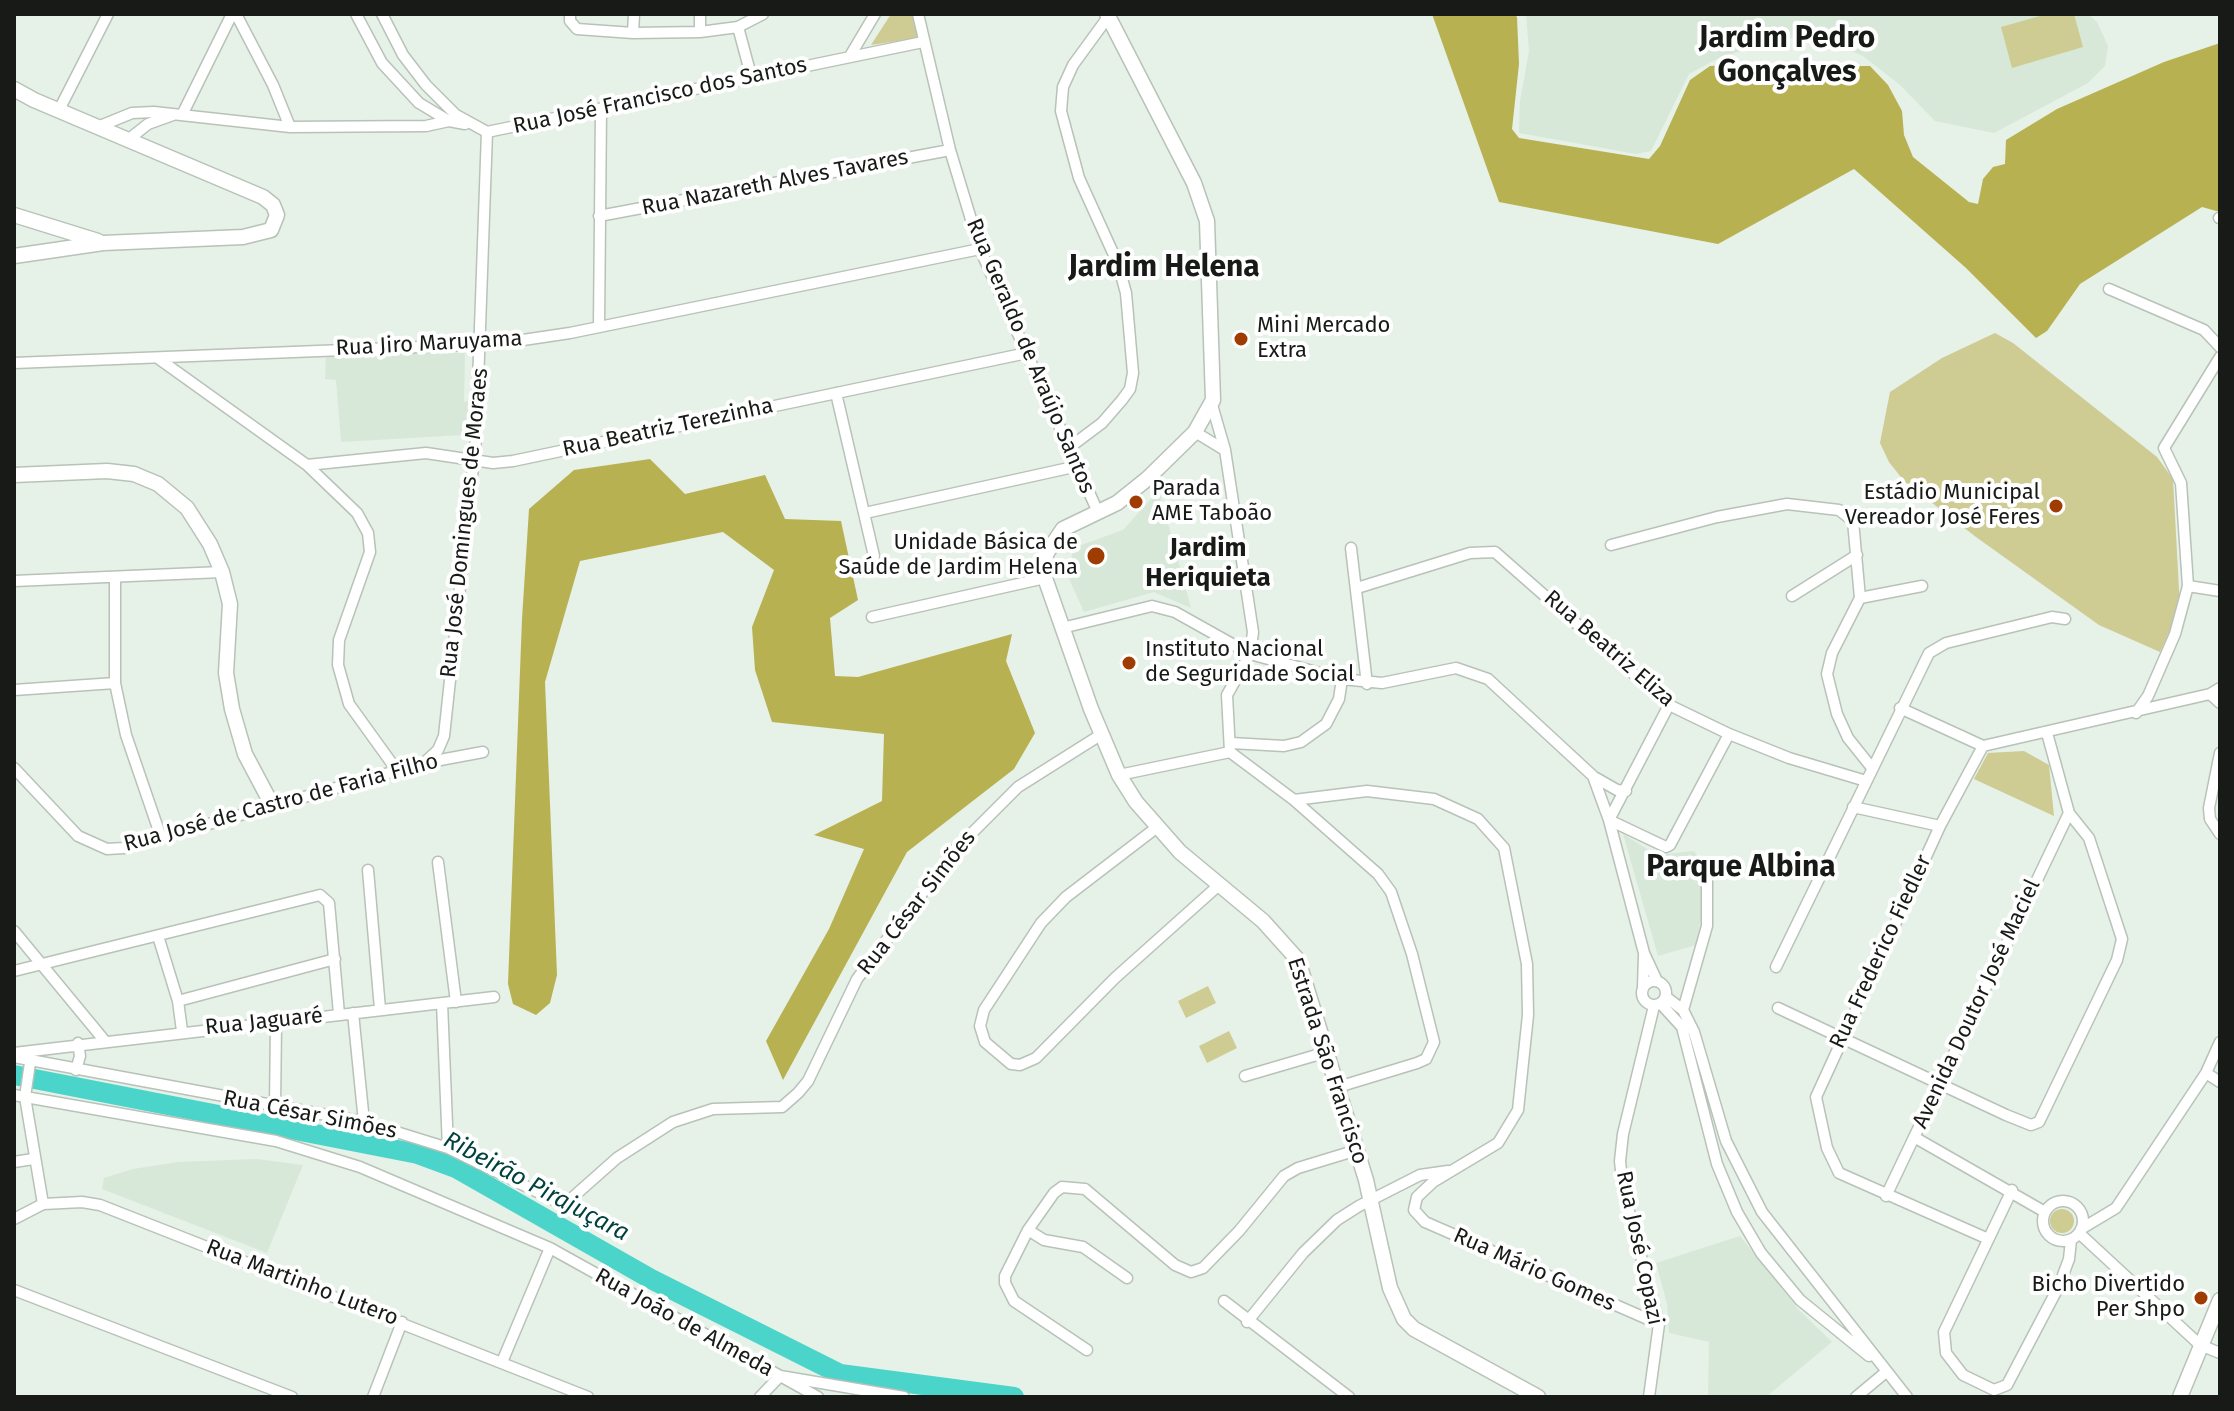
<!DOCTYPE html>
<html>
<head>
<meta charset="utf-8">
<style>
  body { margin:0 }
  #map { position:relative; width:2234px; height:1411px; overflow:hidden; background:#e6f1e7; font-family:"Fira Sans",sans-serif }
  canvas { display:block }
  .frame { position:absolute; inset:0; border:16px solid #171a17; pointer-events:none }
</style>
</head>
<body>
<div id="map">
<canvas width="2234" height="1411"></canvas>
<div class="frame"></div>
</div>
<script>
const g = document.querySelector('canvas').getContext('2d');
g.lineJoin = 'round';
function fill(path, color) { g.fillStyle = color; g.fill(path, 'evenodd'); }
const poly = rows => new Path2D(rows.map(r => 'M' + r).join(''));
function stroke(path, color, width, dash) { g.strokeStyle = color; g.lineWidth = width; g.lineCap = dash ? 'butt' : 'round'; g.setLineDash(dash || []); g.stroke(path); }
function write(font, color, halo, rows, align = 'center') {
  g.font = font + ' "Fira Sans",sans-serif'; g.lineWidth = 8; g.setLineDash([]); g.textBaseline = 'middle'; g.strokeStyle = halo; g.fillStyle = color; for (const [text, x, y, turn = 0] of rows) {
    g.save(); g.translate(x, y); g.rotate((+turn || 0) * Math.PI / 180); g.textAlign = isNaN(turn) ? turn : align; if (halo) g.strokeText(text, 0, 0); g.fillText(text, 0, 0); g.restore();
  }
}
fill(poly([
  [1526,14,2088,14,2097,22,2108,46,2105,66,2088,83,1994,133,1935,121,1900,85,1863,56,1832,42,1782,37,1715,60,1689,74,1651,151,1636,154,1519,133,1520,101,1529,51],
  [326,353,465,353,464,402,470,401,463,435,341,442,336,380,325,379],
  [1159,490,1191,608,1154,592,1084,612,1069,579,1073,548,1123,530],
  [1623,834,1657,855,1694,851,1703,863,1703,907,1696,945,1658,956],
  [257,1159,303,1165,267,1253,102,1189,104,1178,133,1169,178,1162],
  [1740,1236,1798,1309,1832,1342,1766,1397,1708,1397,1709,1342,1669,1333,1667,1304,1656,1263]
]), '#d7e8d8');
fill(poly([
  [891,14,912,14,918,38,871,45],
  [2047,14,2074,14,2083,47,2012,68,2001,27],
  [1995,333,2013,343,2157,457,2173,479,2180,608,2160,652,2099,625,1976,537,1904,481,1889,462,1880,443,1890,392,1942,358],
  [2024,751,2049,765,2054,816,1974,779,1988,753],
  [1208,986,1216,1003,1186,1018,1178,1001],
  [1229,1031,1237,1048,1207,1063,1199,1046],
  '2050 1221a12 12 0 1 1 24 0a12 12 0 1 1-24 0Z'
]), '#cecb93');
fill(poly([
  [1432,14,1514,14,1517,17,1519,64,1512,129,1519,138,1649,159,1660,146,1690,80,1710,66,1747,64,1807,77,1853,66,1870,66,1888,85,1902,111,1904,135,1913,157,1969,202,1978,204,1983,179,1993,167,2005,164,2006,140,2057,109,2164,62,2220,43,2220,212,2202,207,2080,284,2047,331,2036,338,1966,268,1854,169,1718,244,1499,202],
  [650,459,685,494,765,475,785,519,841,521,858,600,830,618,835,676,858,677,1012,634,1006,661,1035,733,1014,769,907,852,783,1080,766,1041,829,929,864,849,814,835,882,801,884,734,772,722,755,670,752,627,774,570,723,532,580,561,545,682,557,975,550,1003,536,1015,513,1004,508,984,522,619,529,509,574,470]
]), '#b8b151');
stroke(poly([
  [14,1075,418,1154,456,1168,651,1279,840,1374,1014,1397]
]), '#4bd4ca', 20);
const street = poly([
  [236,14,273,85,290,127],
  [356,14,382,63,419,103,449,121],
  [382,14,403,55,426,85,456,115,487,132,923,42],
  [570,14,570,21,577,29,633,33,700,32,738,27,763,14],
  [918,14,950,150,980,249,1097,510],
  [738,27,752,79],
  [700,32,700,14],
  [633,33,634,14],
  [850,56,875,14],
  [60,108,108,14],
  [183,113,232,14],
  [100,126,132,113,154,112,290,127,426,126,449,121,465,124],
  [129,139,148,124,173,115],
  [599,216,950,150],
  [2219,218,2220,218],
  [2109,289,2204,330,2220,347],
  [599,327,601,109],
  [159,359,307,465,357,513,368,533,370,552,339,640,338,665,349,704,398,772],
  [14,363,496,344,570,333,980,249],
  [836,393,874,556],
  [1212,405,1225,450,1253,632,1250,654,1227,695,1230,752],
  [1195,432,1223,449],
  [1070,447,1102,423,1122,400,1130,389,1133,373,1126,293,1118,264,1079,178,1061,111,1063,87,1073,65,1108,17],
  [307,465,426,453,493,463,513,461,1027,353],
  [865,513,1078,466],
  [1611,545,1717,517,1787,504,1839,510,1853,521,1860,598,1832,653,1827,674,1837,714,1848,738,1872,768],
  [1351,548,1367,684],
  [115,578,115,683,126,735,161,837],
  [14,581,222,572],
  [2188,586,2220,591],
  [1357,588,1470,553,1495,552,1669,705,1729,734,1789,758,1866,781],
  [1792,596,1857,555],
  [1860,598,1922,586],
  [872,617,1045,578],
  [1062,628,1152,606,1175,612,1250,654,1342,679,1382,683,1456,668,1488,679,1593,776,1609,820,1644,953,1657,981],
  [14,690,115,683],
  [2210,694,2220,688],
  [1900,708,1983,746,2210,694,2220,703],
  [2136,713,2148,696,2175,634,2188,586,2181,483,2164,448,2220,357],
  [1231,743,1284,746,1301,742,1326,724,1339,699,1342,679],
  [1983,746,1940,826,1816,1097,1827,1148,1839,1173,1986,1238],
  [2220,753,2209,808,2210,819,2220,834],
  [424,763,438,750,444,736,476,439,487,132],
  [14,768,78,836,107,849,124,848,424,763,483,752],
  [1119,775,1230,752,1294,800,1378,874,1391,892,1412,954,1434,1042,1426,1059,1417,1063,1338,1087],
  [1596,778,1617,790,1626,791],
  [1294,800,1367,791,1434,799,1478,819,1504,848,1527,964,1528,1015,1518,1110,1498,1143,1433,1182,1417,1197,1414,1210,1425,1222,1659,1324],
  [1853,807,1940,826],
  [1609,820,1666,847,1670,845,1729,734],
  [1609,820,1669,705],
  [1156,828,1066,897,1041,923,984,1010,980,1026,985,1042,1011,1064,1020,1065,1036,1058,1115,978,1219,885],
  [438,862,456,1002],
  [368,870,380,1009],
  [14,931,104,1040],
  [158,936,178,1001,182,1031],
  [1776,967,1929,653,1946,643,2052,617,2065,619],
  [14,971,320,895,329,903,339,1014],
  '1642 993a12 12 0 1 1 24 0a12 12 0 1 1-24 0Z',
  [1643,988,1644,955],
  [1666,997,1683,1010,1694,1032,1726,1141,1762,1212,1907,1397],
  [178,1001,335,959],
  [442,1003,448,1148],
  [1661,1004,1682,1027,1717,1164,1737,1212,1761,1253,1800,1300,1869,1356],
  [1778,1008,2006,1115,2031,1125,2039,1122,2117,960,2122,939,2089,838,2069,813,2047,733],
  [1683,1010,1707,926,1707,872],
  [353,1013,364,1122],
  [14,1053,494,997],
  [31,1056,25,1097,43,1204],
  [14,1057,364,1122,448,1148,564,1205,617,1158,673,1122,713,1109,782,1107,798,1093,808,1081,857,979,955,850,1018,787,1102,734],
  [76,1070,80,1056,78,1043],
  [2206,1073,2220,1082],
  [1245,1076,1327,1052],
  [14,1095,276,1141,360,1167,550,1248,818,1397],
  [275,1107,276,1024],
  [1914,1137,2045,1212],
  [14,1162,33,1159],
  [2012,1190,1944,1332,1946,1353,1963,1375,1994,1390,2007,1385,2059,1286,2069,1259,2071,1240],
  [1886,1196,2069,813],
  '2043 1221a20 20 0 1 1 40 0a20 20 0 1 1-40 0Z',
  [14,1219,43,1204,82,1202,100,1205,588,1397],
  [2081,1229,2116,1208,2206,1073,2220,1042],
  [1028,1230,1044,1240,1083,1247,1127,1278],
  [2079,1233,2200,1345,2220,1353],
  [14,1290,292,1397],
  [1224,1301,1349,1397],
  [1247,1322,1303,1253,1337,1220,1359,1206,1420,1175,1448,1171],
  [1087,1350,1014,1301,1005,1283,1005,1276,1028,1230,1054,1193,1062,1187,1085,1189,1175,1265,1191,1272,1203,1268,1239,1231,1284,1176,1298,1168,1357,1150],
  [502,1362,550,1248],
  [373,1397,402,1322],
  [760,1397,780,1376,904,1397],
  [1649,1397,1659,1324,1623,1189,1620,1161,1623,1134,1654,1006],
  [1856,1397,1886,1372]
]);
const secondary = poly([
  [1107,14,1194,183,1207,221,1213,400,1195,432,1147,479,1117,503,1063,529,1046,554,1045,578,1091,709,1119,775,1136,802,1180,852,1263,921,1298,960,1366,1180,1390,1288,1404,1319,1414,1329,1538,1397],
  [14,89,34,100,263,197,273,205,277,215,271,230,243,237,103,243,14,256],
  [14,215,98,241],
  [14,475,107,471,134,474,158,484,187,508,210,544,222,572,230,604,226,673,232,709,245,754,271,803],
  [2180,1397,2220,1300]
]);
stroke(street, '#b8c2b8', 13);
stroke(secondary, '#b8c2b8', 17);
stroke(street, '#fff', 10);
stroke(secondary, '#fff', 14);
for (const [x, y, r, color] of [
  [1241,339,8,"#9f3c01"],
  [1136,502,8,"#9f3c01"],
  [2056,506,8,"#9f3c01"],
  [1096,556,10,"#9f3c01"],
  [1129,663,8,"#9f3c01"],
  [2201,1298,8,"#9f3c01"]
]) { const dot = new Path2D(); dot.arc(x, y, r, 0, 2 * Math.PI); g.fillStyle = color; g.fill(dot); stroke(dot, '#fff', 3); }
write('22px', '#171a17', '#fff', [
  ["Rua José Francisco dos Santos",660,96,-12],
  ["Rua Nazareth Alves Tavares",775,183,-11],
  ["Rua Jiro Maruyama",429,344,-3],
  ["Rua Geraldo de Araújo Santos",1030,356,67],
  ["Rua Beatriz Terezinha",668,428,-12],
  ["Rua José Domingues de Moraes",465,523,-84],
  ["Rua Beatriz Eliza",1609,649,41],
  ["Rua José de Castro de Faria Filho",281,803,-15],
  ["Rua César Simões",917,903,-52],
  ["Rua Frederico Fiedler",1881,952,-65],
  ["Avenida Doutor José Maciel",1977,1004,-65],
  ["Rua Jaguaré",264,1022,-6],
  ["Estrada São Francisco",1327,1061,72],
  ["Rua César Simões",310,1115,11],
  ["Rua José Copazi",1639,1248,78],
  ["Rua Mário Gomes",1534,1270,24],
  ["Rua Martinho Lutero",302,1283,21],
  ["Rua João de Almeda",684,1323,29]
]);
write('22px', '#171a17', '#fff', [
  ["Mini Mercado",1257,326],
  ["Extra",1257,351],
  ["Parada",1152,489],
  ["AME Taboão",1152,514],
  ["Estádio Municipal",2040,493,"right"],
  ["Vereador José Feres",2040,518,"right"],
  ["Unidade Básica de",1078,543,"right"],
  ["Saúde de Jardim Helena",1078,568,"right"],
  ["Instituto Nacional",1145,650],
  ["de Seguridade Social",1145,675],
  ["Bicho Divertido",2185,1285,"right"],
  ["Per Shpo",2185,1310,"right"]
], 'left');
write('italic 24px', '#01423e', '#fff', [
  ["Ribeirão Pirajuçara",536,1187,28]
]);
write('bold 26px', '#171a17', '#fff', [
  ["Jardim",1208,549],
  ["Heriquieta",1208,579]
]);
write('bold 30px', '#171a17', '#fff', [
  ["Jardim Pedro",1787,39],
  ["Gonçalves",1787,73],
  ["Jardim Helena",1164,268],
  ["Parque Albina",1741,868]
]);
</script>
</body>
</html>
